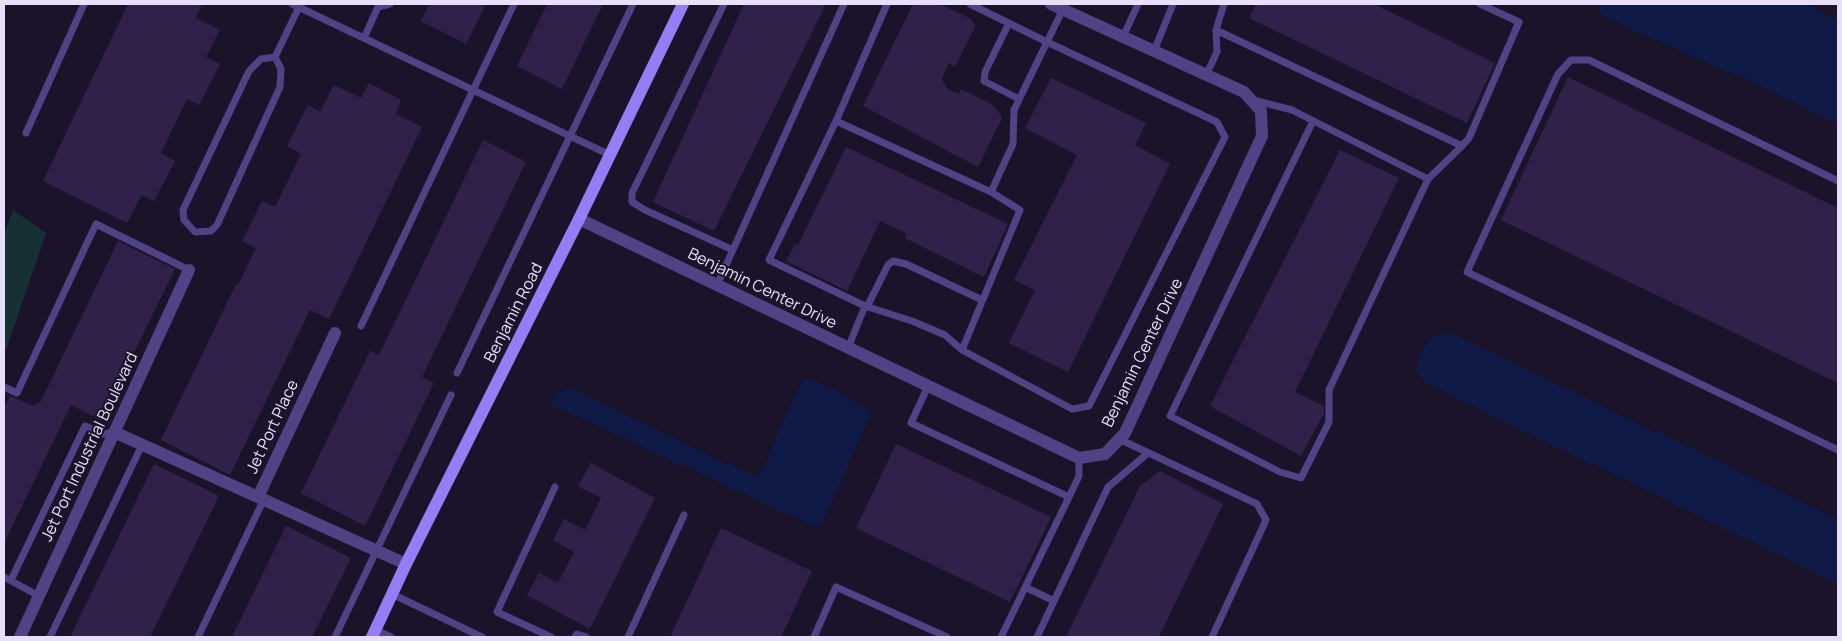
<!DOCTYPE html>
<html>
<head>
<meta charset="utf-8">
<style>
	body { margin:0 }
	#map { position:relative; width:1842px; height:641px; overflow:hidden; background:#1b132a; font-family:Manrope,sans-serif }
	canvas { display:block }
	.frame { position:absolute; inset:0; border:5px solid #e8dffd; pointer-events:none }
</style>
</head>
<body>
<div id="map">
<canvas width="1842" height="641"></canvas>
<div class="frame"></div>
</div>
<script>
const context = document.querySelector('canvas').getContext('2d');
context.lineJoin = 'round';
function paint(path, color) { context.fillStyle = color; context.fill(path, 'evenodd'); }
const poly = rows => new Path2D(rows.map(r => 'M' + r).join(''));
function strokePath(path, color, width, dash) { context.strokeStyle = color; context.lineWidth = width; context.lineCap = dash ? 'butt' : 'round'; context.setLineDash(dash || []); context.stroke(path); }
function write(font, color, halo, rows, align = 'center') {
  context.font = font + ' Manrope,sans-serif'; context.lineWidth = 4; context.setLineDash([]); context.textBaseline = 'middle'; context.strokeStyle = halo; context.fillStyle = color; for (const [text, x, y, turn = 0] of rows) {
    context.save(); context.translate(x, y); context.rotate((+turn || 0) * Math.PI / 180); context.textAlign = isNaN(turn) ? turn : align; if (halo) context.strokeText(text, 0, 0); context.fillText(text, 0, 0); context.restore();
  }
}
const green = poly([
	[13,210,46,233,6,350,4,350,4,234]
]);
const water = poly([
	[1599,4,1809,4,1828,17,1838,19,1838,124,1741,77,1713,66,1605,17,1599,9],
	[1452,334,1838,519,1838,584,1444,392,1424,381,1416,370,1421,352,1433,336],
	[807,377,850,398,869,410,870,416,823,522,815,527,550,404,556,393,570,388,749,474,757,476,761,472,800,385]
]);
const building = poly([
	[128,4,202,4,196,18,220,30,206,57,220,64,199,105,187,99,161,153,175,161,154,201,142,195,127,223,43,181],
	[429,4,486,4,466,44,421,21],
	[547,4,603,4,562,89,517,66],
	[744,4,826,4,714,231,653,202],
	[913,4,940,4,971,19,974,24,975,27,955,67,949,63,943,76,942,80,948,89,959,94,961,89,991,104,1001,115,1002,118,978,167,863,106],
	[1256,4,1374,4,1495,63,1467,123,1249,18],
	[1568,77,1838,208,1838,383,1501,220],
	[1051,78,1146,123,1135,145,1170,164,1068,372,1009,343,1035,290,1014,280,1077,155,1025,128],
	[369,83,401,100,396,114,422,127,329,319,310,310,230,475,161,440,236,284,238,285,256,248,242,241,262,201,275,207,301,154,287,146,308,105,320,112,334,85,361,98],
	[483,140,526,162,422,377,434,383,365,526,301,493,370,351,379,355],
	[846,147,1008,224,984,277,905,238,906,233,880,221,847,291,786,261,795,244,798,245],
	[1340,150,1399,178,1295,392,1324,406,1324,413,1301,456,1210,406],
	[118,241,175,269,101,420,71,405,4,543,4,408,10,396,34,406,41,401],
	[896,444,1051,517,1010,602,856,528],
	[591,463,655,498,590,629,527,595,539,573,558,583,574,552,553,540,564,519,585,530,601,498,578,486],
	[154,464,219,496,150,637,70,637],
	[1160,471,1223,504,1159,637,1066,637,1140,486],
	[286,526,351,558,312,637,232,637],
	[721,528,812,571,781,637,670,637]
]);
const lane = poly([
	[292,4,610,155],
	[724,4,632,193,632,202,645,210,733,250],
	[887,4,836,121,991,192],
	[970,4,1047,42,1063,9],
	[1224,4,1216,30,1462,146,1469,138,1519,22,1480,4],
	[1009,23,985,72,984,81,1019,99],
	[1123,37,1138,4],
	[364,38,378,7,390,4],
	[1047,42,1217,122,1225,137,1089,406,1072,409,962,350,1020,210,991,192,1013,144,1014,110,1047,42],
	[1154,51,1173,4],
	[275,57,261,59,249,71,183,210,184,220,195,232,211,231,217,225,280,87,281,69,275,57,299,7],
	[1206,75,1217,52,1216,30],
	[1253,100,1292,110,1428,179,1462,146],
	[836,121,769,260,865,306,912,321,945,335,962,350],
	[1313,121,1170,416,1280,472,1301,478,1329,422,1329,390,1428,179],
	[26,133,84,4],
	[1838,181,1589,60,1571,60,1558,74,1467,272,1838,450],
	[717,285,844,4],
	[867,307,888,265,893,261,906,264,982,300],
	[361,326,514,4],
	[848,348,865,306],
	[457,373,633,4],
	[928,386,911,423,1069,497,1001,637],
	[4,387,17,393,96,224,189,270],
	[1119,439,1257,504,1266,520,1212,637],
	[1069,497,1079,476,1079,458],
	[4,577,39,596],
	[11,580,85,426,104,434,114,432],
	[1025,587,1054,601],
	[392,594,482,637],
	[376,630,391,637],
	[50,637,142,445],
	[198,637,264,499],
	[335,637,451,395],
	[551,637,497,612,555,487],
	[575,637,577,634,586,637],
	[628,637,684,515],
	[814,637,836,587,947,637],
	[1037,637,1108,487,1148,453]
]);
const street = poly([
	[579,219,1079,458,1105,454,1125,433,1262,136,1261,111,1244,92,1051,4],
	[114,432,406,564],
	[258,497,335,333],
	[20,637,189,270]
]);
const secondary = poly([
	[372,637,406,564,579,219,683,4]
]);
const streetNames = [
	["Benjamin Center Drive",762,289,26],
	["Benjamin Road",514,313,-63],
	["Benjamin Center Drive",1143,353,-64],
	["Jet Port Place",273,427,-65],
	["Jet Port Industrial Boulevard",90,447,-65]
];
paint(green, '#173034');
paint(water, '#101a47');
paint(building, '#31214a');
strokePath(lane, '#514286', 7);
strokePath(street, '#514286', 12);
strokePath(secondary, '#967df6', 12);
write('16px', '#e8dffd', '#1b132a', streetNames);
</script>
</body>
</html>
